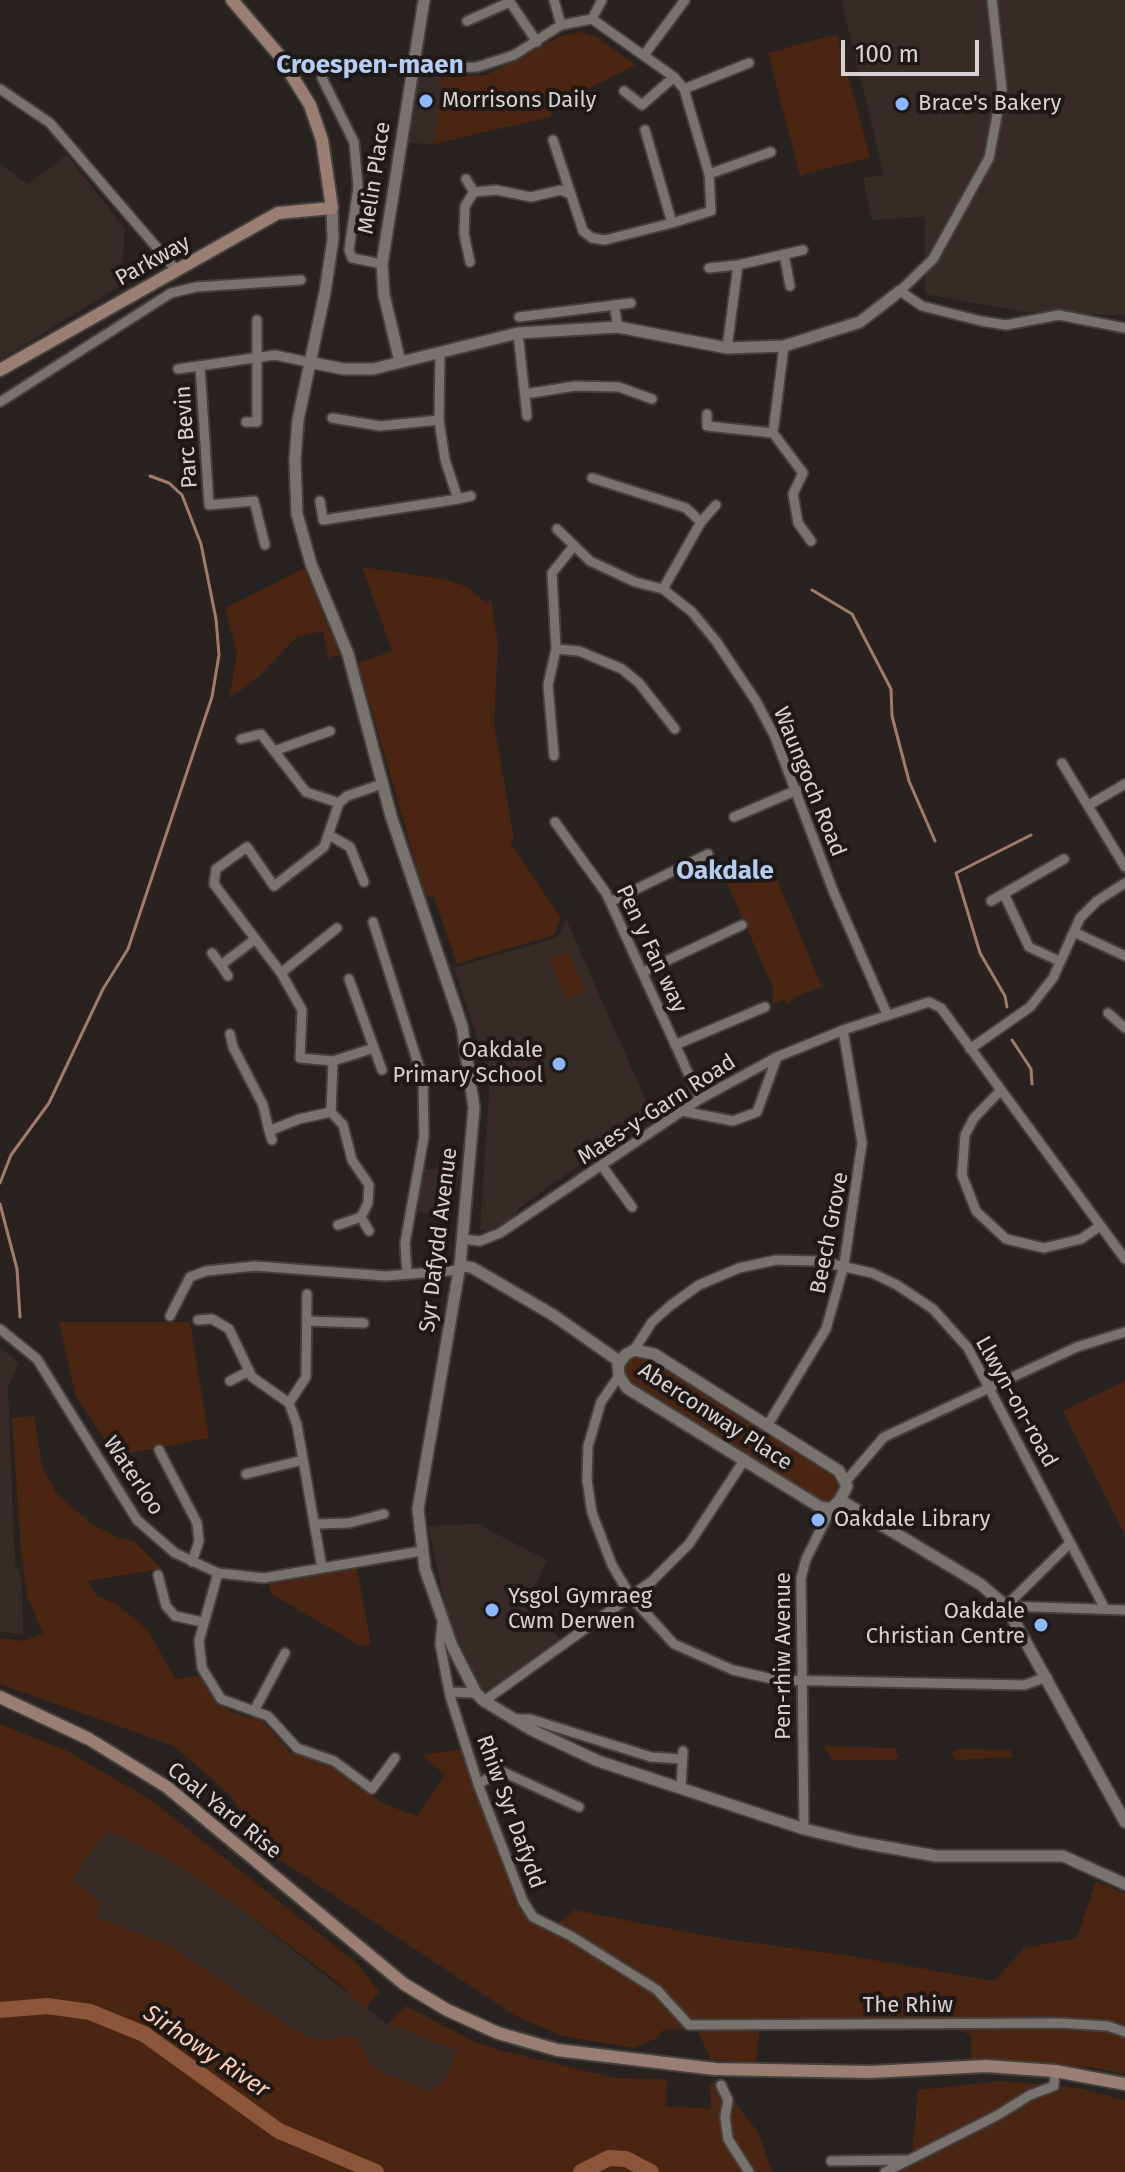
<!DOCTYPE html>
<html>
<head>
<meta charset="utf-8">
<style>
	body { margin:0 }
	#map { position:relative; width:1125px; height:2172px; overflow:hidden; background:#282320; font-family:"Fira Sans",sans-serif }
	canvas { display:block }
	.scale { position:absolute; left:841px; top:40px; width:138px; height:36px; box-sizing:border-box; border:4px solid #d7d3d2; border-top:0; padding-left:10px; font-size:24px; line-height:28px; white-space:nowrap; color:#d7d3d2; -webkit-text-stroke:6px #1e1917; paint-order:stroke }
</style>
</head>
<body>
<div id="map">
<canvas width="1125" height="2172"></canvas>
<div class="scale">100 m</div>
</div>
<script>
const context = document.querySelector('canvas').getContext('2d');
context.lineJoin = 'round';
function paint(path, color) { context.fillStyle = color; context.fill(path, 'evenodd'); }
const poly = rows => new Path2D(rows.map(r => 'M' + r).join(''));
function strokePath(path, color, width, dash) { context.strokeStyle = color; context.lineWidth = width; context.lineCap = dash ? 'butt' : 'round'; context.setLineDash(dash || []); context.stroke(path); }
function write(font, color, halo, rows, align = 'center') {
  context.font = font + ' "Fira Sans",sans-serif'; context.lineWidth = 8; context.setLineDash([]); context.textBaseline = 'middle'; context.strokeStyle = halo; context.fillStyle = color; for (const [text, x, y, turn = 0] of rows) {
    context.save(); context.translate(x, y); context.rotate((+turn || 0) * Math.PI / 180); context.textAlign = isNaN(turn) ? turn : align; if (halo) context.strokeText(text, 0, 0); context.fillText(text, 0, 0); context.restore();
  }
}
const built = poly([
	[841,0,1125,0,1125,315,1024,312,925,294,925,217,872,220,863,178,884,175],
	[418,75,442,77,434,144,407,143,414,77],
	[67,155,125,229,120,286,0,360,0,164,27,184],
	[566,919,644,1096,652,1123,636,1124,519,1208,513,1218,491,1230,480,1230,490,1078,454,968,558,937],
	[421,1169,461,1169,449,1219,414,1211],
	[0,1346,19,1364,8,1387,15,1563,22,1581,23,1635,0,1631],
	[477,1524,547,1560,529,1599,560,1640,492,1690,483,1691,449,1622,428,1526],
	[107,1830,171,1861,237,1906,387,2024,456,2049,447,2077,430,2091,373,2068,355,2035,318,2040,288,2025,171,1946,96,1917,72,1880]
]);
const green = poly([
	[581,32,597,37,636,65,552,107,550,117,434,144,442,77,486,75,561,36],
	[837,34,870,157,800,176,768,53],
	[362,567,443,579,468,587,487,604,491,598,498,644,494,723,514,840,510,842,561,918,554,935,457,964,434,897,425,895,358,663,392,651],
	[304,568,340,655,331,657,329,661,323,631,297,637,257,678,229,699,237,654,225,608],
	[770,863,822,987,800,995,787,1005,785,1000,772,1004,773,988,723,874],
	[568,952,585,992,567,1000,549,960],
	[59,1322,190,1322,209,1438,116,1456,76,1397],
	[638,1355,648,1356,835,1474,840,1492,830,1503,813,1499,630,1383,624,1376,624,1366],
	[1125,1381,1125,1535,1063,1411],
	[34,1416,42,1467,57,1494,92,1524,119,1538,134,1541,162,1569,88,1581,97,1596,118,1605,148,1630,175,1679,199,1676,215,1702,234,1713,262,1720,290,1752,333,1767,382,1803,417,1816,445,1775,422,1755,461,1749,517,1900,529,1921,549,1930,574,1910,724,1939,845,1955,994,1981,1024,1948,1077,1938,1096,1881,1125,1893,1125,2074,1091,2067,971,2064,971,2035,953,2028,760,2028,756,2062,711,2060,697,2029,663,2030,657,2038,634,2048,562,2036,516,2016,270,1853,230,1795,174,1746,0,1684,0,1638,24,1641,43,1633,27,1596,21,1553,12,1418],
	[357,1568,371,1645,361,1646,271,1594,269,1583],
	[0,1724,67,1751,151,1800,358,1964,379,1992,365,2009,334,1979,237,1906,171,1861,107,1830,72,1880,101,1902,97,1917,171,1946,287,2025,318,2040,355,2035,373,2068,430,2091,447,2077,456,2049,387,2024,406,2006,475,2042,500,2050,615,2078,667,2079,666,2106,711,2109,710,2083,726,2081,738,2107,758,2132,772,2172,0,2172],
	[823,1746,895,1748,899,1756,895,1760,833,1760],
	[959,1749,1010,1750,1013,1757,957,1760,951,1754],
	[1001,2081,1079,2088,1125,2100,1125,2172,892,2172,912,2154,918,2090]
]);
const stream = poly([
	[812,590,852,614,891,689,892,716,909,781,935,841],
	[1007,1007,1005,996,980,953,956,873,1031,835],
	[1012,1040,1031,1069,1032,1084],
	[0,1183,11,1155,49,1103,103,989,128,949,212,697,219,655,216,619,201,544,182,495,169,483,150,476],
	[0,1204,17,1269,20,1317]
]);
const river = poly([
	[0,2010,47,2006,90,2012,144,2034,279,2131,376,2172],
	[581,2172,609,2158,626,2159,651,2172]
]);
const minor = poly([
	[554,0,561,25],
	[992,0,1002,89,989,158,933,259,900,291,922,306,981,321,1006,325,1059,315,1125,328],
	[592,19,602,0],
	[467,21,510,2,537,42],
	[644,55,685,0],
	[413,62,445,68,477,67,514,55,561,25,592,19,674,77,684,89,709,174,711,211,672,223],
	[322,78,354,142,358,187,349,250,352,258,382,264],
	[0,89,50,123,177,271],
	[684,89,749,63],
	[624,91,642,105,674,77],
	[553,140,583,231,592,238,605,240,672,223,645,130],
	[709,174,771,152],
	[466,179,474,192],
	[784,254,790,286],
	[470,262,464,234,465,206,474,192,496,190,531,197,561,190,568,193],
	[709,268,738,265],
	[614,305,618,327],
	[519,317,631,303],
	[518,333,527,416],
	[784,346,773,433,803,473,793,494,798,523,811,541],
	[727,348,738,265,803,250],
	[200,366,209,505,254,501,265,545],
	[178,369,275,355,308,362],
	[525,394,575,386,619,387,652,399],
	[0,402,171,293,196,287,301,280],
	[707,414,707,426,773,433],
	[332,418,380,426,439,420],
	[246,422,257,422,257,320],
	[592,478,686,508,701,522,663,589],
	[458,499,471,496],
	[320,501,323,520,458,499,445,460,439,420,440,352],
	[701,522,716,505],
	[557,529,590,561,635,582,663,589,692,612,716,641,756,701,775,737,834,893,887,1014],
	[556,649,579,651,622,669,639,683,675,729],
	[241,739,261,734,306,792,339,803],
	[274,751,330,731],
	[554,756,548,685,556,649,552,573,573,547],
	[1062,763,1125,867],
	[1089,805,1125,784],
	[734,817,797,790],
	[555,822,606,893,700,1099],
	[329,835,350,847,364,882],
	[1004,894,1029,947,1059,961],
	[991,901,1064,859],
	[610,902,708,854],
	[373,922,423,1079,424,1137,405,1243,407,1273],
	[1074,932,1125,956],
	[212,953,221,965],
	[643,972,742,925],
	[281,973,337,928],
	[228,976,221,965,254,940],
	[1108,1013,1125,1028],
	[230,1034,233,1047,263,1105,269,1131],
	[675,1045,765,1007],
	[374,1048,382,1070],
	[970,1049,1030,1007,1053,978,1080,918,1097,901,1125,883],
	[333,1061,374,1048,349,979],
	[423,1077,471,1074],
	[1000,1091,974,1118,965,1135,962,1175,976,1211,1006,1239,1044,1248,1081,1239,1100,1226],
	[682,1111,733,1121,757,1112,777,1057],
	[331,1112,333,1061,300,1058,302,1010,281,973,214,884,216,869,247,847,274,886,324,847,339,803,347,796,382,784],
	[331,1112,343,1125,352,1160,369,1185,368,1203,361,1217,338,1225],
	[272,1140,269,1131,299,1119,331,1112],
	[602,1166,632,1207],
	[361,1217,369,1231],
	[463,1239,480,1241,500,1233,700,1099,777,1057,846,1029,929,1002,941,1008,1125,1259],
	[307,1294,306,1377,289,1403,297,1425,322,1568],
	[170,1316,190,1277,206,1271,255,1266,386,1276,459,1270],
	[198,1320,212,1319,229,1329,252,1377,289,1403],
	[307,1321,364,1323],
	[0,1329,37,1359,137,1520,175,1553,218,1573,264,1578,422,1551],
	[634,1350,652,1322,671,1305,699,1285,739,1268,776,1260,819,1261,872,1273,897,1285,933,1309,968,1348,1104,1607],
	[619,1376,601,1402,588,1446,587,1480,592,1513,612,1565,631,1597,674,1644,733,1670,777,1680,1024,1685,1047,1677],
	[230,1381,249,1371],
	[767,1426,826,1329,844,1265,862,1143,843,1030],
	[159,1450,197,1523,199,1541,192,1562],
	[246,1474,303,1460],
	[846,1481,884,1437,1077,1347,1125,1332],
	[315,1524,349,1523,384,1514],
	[1070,1543,1006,1606,1125,1610],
	[218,1573,199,1641,202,1668,221,1699,268,1716,297,1748,334,1761,372,1789,395,1758],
	[158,1575,166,1606,175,1616,202,1622],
	[442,1624,440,1644,450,1696,478,1784,523,1901,533,1917,571,1936,657,1990,689,2025,1059,2023,1108,2026,1125,2032],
	[450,1692,476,1693],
	[484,1701,652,1581,689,1544,745,1459],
	[254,1711,285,1653],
	[512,1719,530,1719,651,1757,681,1759],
	[478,1784,501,1771,579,1807],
	[681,1787,683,1751],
	[804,1829,801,1578,806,1559,831,1509],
	[721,2085,728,2100,725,2117,728,2139,749,2172],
	[831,2161,904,2160],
	[885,2172,998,2115,1030,2095,1054,2086,1055,2071]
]);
const tertiary = poly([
	[332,208,333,239,325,292,298,420,295,460,297,514,311,564,348,654,391,816,462,1026,474,1108,460,1265,418,1509,425,1569,452,1646,476,1693,484,1701,532,1730,598,1761,804,1829,858,1842,936,1856,1063,1856,1125,1884],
	[308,362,344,369,373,369,518,333,618,327,727,348,784,346,860,322,900,291],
	[400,362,384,295,382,264,424,0],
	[460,1265,473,1268,553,1315,619,1361],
	[634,1350,654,1354,839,1471,847,1486,840,1500,831,1509,820,1507,627,1388,619,1376,618,1365,625,1355,634,1350],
	[840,1500,980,1584,1006,1606,1125,1822]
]);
const secondary = poly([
	[0,370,278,213,332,208,322,140,310,105,279,55,232,0],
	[0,1697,89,1739,167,1787,404,1984,447,2010,498,2033,557,2050,715,2069,870,2072,986,2066,1055,2071,1125,2084]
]);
const markers = [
	[426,101,8,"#8bbafc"],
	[902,104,8,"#8bbafc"],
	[559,1064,8,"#8bbafc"],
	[818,1520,8,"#8bbafc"],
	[492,1610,8,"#8bbafc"],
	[1041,1625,8,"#8bbafc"]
];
const poiNames = [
	["Morrisons Daily",442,101],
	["Brace's Bakery",918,104],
	["Oakdale",543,1051,"right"],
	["Primary School",543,1076,"right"],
	["Oakdale Library",834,1520],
	["Ysgol Gymraeg",508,1597],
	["Cwm Derwen",508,1622],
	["Oakdale",1025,1612,"right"],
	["Christian Centre",1025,1637,"right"]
];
const streetNames = [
	["Melin Place",375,178,-81],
	["Parkway",153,261,-29],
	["Parc Bevin",187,437,-94],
	["Waungoch Road",809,782,68],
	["Pen y Fan way",651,949,65],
	["Maes-y-Garn Road",657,1110,-33],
	["Beech Grove",830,1233,-79],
	["Syr Dafydd Avenue",439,1240,-83],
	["Llwyn-on-road",1016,1402,61],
	["Aberconway Place",715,1417,33],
	["Waterloo",133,1476,56],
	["Pen-rhiw Avenue",784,1656,-90],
	["Coal Yard Rise",224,1811,39],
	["Rhiw Syr Dafydd",510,1812,70],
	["The Rhiw",908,2006]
];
const waterNames = [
	["Sirhowy River",206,2052,34]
];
const quarterNames = [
	["Croespen-maen",370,66],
	["Oakdale",725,872]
];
paint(built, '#362b26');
paint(green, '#4a2512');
strokePath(stream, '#a27c68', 3);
strokePath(river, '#8b563a', 16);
strokePath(minor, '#44403e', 13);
strokePath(tertiary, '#44403e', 15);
strokePath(secondary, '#44403e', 16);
strokePath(minor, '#797370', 9);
strokePath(tertiary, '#797370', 11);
strokePath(secondary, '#9a7e71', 12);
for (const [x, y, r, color] of markers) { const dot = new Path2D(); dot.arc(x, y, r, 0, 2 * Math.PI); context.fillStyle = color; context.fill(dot); strokePath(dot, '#1e1917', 3); }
write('22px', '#d7d3d2', '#1e1917', poiNames, 'left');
write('22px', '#d7d3d2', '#1e1917', streetNames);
write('italic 24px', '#fecbb2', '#1e1917', waterNames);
write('bold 26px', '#b3cdf3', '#1e1917', quarterNames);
</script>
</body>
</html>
